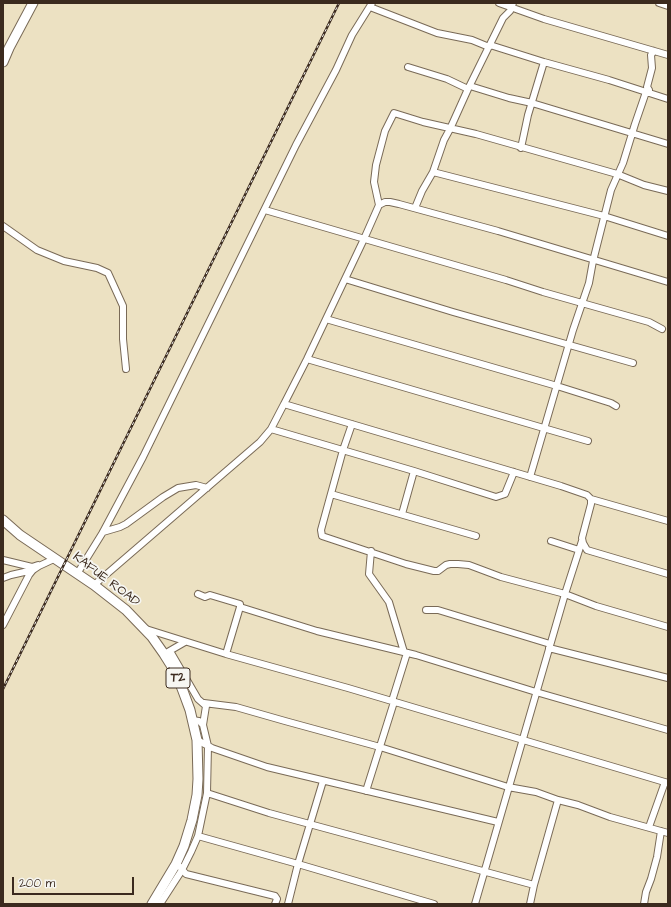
<!DOCTYPE html>
<html>
<head>
<meta charset="utf-8">
<style>
	body { margin:0 }
	#map { position:relative; width:671px; height:907px; overflow:hidden; background:#ece1c2; font-family:"Architects Daughter",sans-serif }
	canvas { display:block }
	.frame { position:absolute; inset:0; border:4px solid #3b2a1e; pointer-events:none }
	.scale { position:absolute; left:12px; top:877px; width:122px; height:18px; box-sizing:border-box; border:2px solid #3b2a1e; border-top:0; padding-left:5px; font-size:12px; line-height:14px; white-space:nowrap; color:#3b2a1e; -webkit-text-stroke:3px #f6f6f2; paint-order:stroke }
</style>
</head>
<body>
<div id="map">
<canvas width="671" height="907"></canvas>
<div class="frame"></div>
<div class="scale">200 m</div>
</div>
<script>
const context = document.querySelector('canvas').getContext('2d');
context.lineJoin = 'round';
const poly = rows => new Path2D(rows.map(r => 'M' + r).join(''));
function strokePath(path, color, width, dash) { context.strokeStyle = color; context.lineWidth = width; context.lineCap = dash ? 'butt' : 'round'; context.setLineDash(dash || []); context.stroke(path); }
function write(font, color, halo, rows, align = 'center') {
  context.font = font + ' "Architects Daughter",sans-serif'; context.lineWidth = 3.5; context.setLineDash([]); context.textBaseline = 'middle'; context.strokeStyle = halo; context.fillStyle = color; for (const [text, x, y, turn = 0] of rows) {
    context.save(); context.translate(x, y); context.rotate((+turn || 0) * Math.PI / 180); context.textAlign = isNaN(turn) ? turn : align; if (halo) context.strokeText(text, 0, 0); context.fillText(text, 0, 0); context.restore();
  }
}
const minor = poly([
	[499,3,544,19,668,55],
	[659,3,668,6],
	[370,7,437,33,472,40,489,47],
	[490,45,544,62,609,80,668,99],
	[408,67,447,79,468,89],
	[470,86,509,98,532,103,668,144],
	[649,93,649,90,647,87,652,68,651,55,654,51],
	[521,148,528,115,544,62],
	[433,172,604,216,668,236],
	[379,205,374,182,376,165,385,131,394,113,423,122,476,134,617,174,644,185,668,191],
	[415,208,422,191,433,172,444,140,450,129,468,89,503,18,510,11,513,3],
	[265,210,506,280,543,292,649,322,662,329],
	[3,226,37,250,64,261,97,268,108,273,123,306,123,339,126,369],
	[345,279,453,312,633,363],
	[326,319,557,386,611,403,616,406],
	[307,359,588,441],
	[284,404,307,359,364,239,379,205,385,202,390,202,399,204,498,231,668,282],
	[352,424,343,450,321,530,322,536,406,564,434,571,438,571,446,565,450,564,458,564,469,565,501,577,565,594,596,606,668,627],
	[271,429,414,471,496,497,505,494,514,472],
	[530,477,573,330,589,283,593,261,611,190,623,163,635,124,646,92],
	[331,494,476,536],
	[591,499,668,521],
	[402,514,414,471],
	[103,532,120,527,126,524,163,497,178,488,196,485,207,488],
	[551,541,579,550],
	[371,551,369,574,389,602,404,652],
	[3,560,32,567,38,565],
	[77,574,103,532,143,457,296,145,336,70,352,35,372,3],
	[3,578,11,575,33,570],
	[94,585,260,442,271,429,284,404,561,486,587,495,591,499,591,504,582,538,583,543,587,550,668,574],
	[198,594,205,597,210,595,240,604,240,607,226,654],
	[240,607,317,631,416,655,536,692,668,730],
	[426,610,438,610,550,644],
	[3,625,29,575,33,570,39,566,54,559],
	[146,629,226,654,348,688,668,783],
	[549,648,668,678],
	[170,651,198,699,206,706,203,725],
	[166,653,185,642],
	[392,701,407,653],
	[204,703,236,707,285,721,380,747,508,787,536,792,558,800,578,805,610,817,668,833],
	[197,740,212,748,267,767,498,822],
	[366,791,394,702],
	[207,793,269,813,534,885],
	[649,827,665,782],
	[198,836,298,864,434,904],
	[180,867,186,874,275,896,277,899,275,904],
	[160,904,182,870,191,852,198,836,203,812,207,793,208,746,203,725,199,721,192,720],
	[288,904,298,864,323,781],
	[475,904,565,594,582,541],
	[530,904,534,885,558,800],
	[644,904,646,892,651,879,657,857,661,831]
]);
const highway = poly([
	[3,62,9,48,33,3],
	[3,520,20,535,94,585,126,610,152,637,164,654,176,673,183,691,190,710,197,740,198,779,197,795,192,820,184,846,176,864,152,904]
]);
const rail = poly([
	[3,689,339,3]
]);
const shields = [
	[178,678,24]
];
const shieldNames = [
	["T2",178,678]
];
const streetNames = [
	["KAFUE ROAD",106,580,37]
];
strokePath(minor, '#796a57', 8);
strokePath(highway, '#796a57', 11);
strokePath(minor, '#fff', 6);
strokePath(highway, '#fff', 9);
strokePath(rail, '#3b2a1e', 2.5);
strokePath(rail, '#f6f6f2', 1, [3]);
for (const [x, y, w] of shields) { const box = new Path2D(); box.roundRect(x - w / 2, y - 10, w, 20, 3); context.fillStyle = '#f6f6f2'; context.fill(box); strokePath(box, '#3b2a1e', 1); }
write('bold 12px', '#3b2a1e', null, shieldNames);
write('13px', '#3b2a1e', '#f6f6f2', streetNames);
</script>
</body>
</html>
